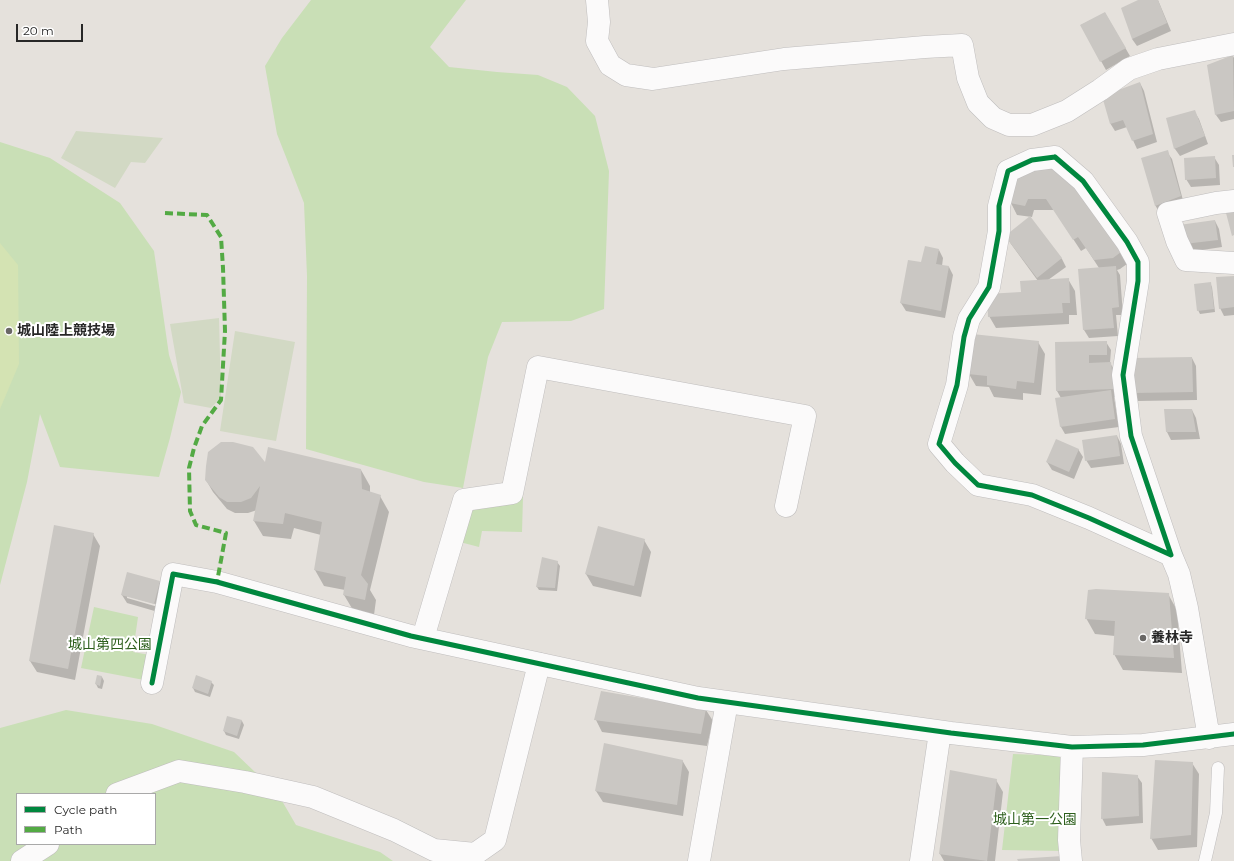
<!DOCTYPE html>
<html>
<head>
<meta charset="utf-8">
<style>
	body { margin:0 }
	#map { position:relative; width:1234px; height:861px; overflow:hidden; background:#e5e1dc; font-family:Montserrat,sans-serif }
	canvas { display:block }
	.legend { position:absolute; left:16px; top:793px; width:140px; height:52px; box-sizing:border-box; background:#fff; border:1px solid #a9a9a9; margin:0; padding:5px 7px; list-style:none; font-size:12px; color:#272727 }
	.legend li { display:flex; align-items:center; gap:8px; height:20px }
	.legend b { width:20px; border:1px solid #a9a9a9 }
	.scale { position:absolute; left:16px; top:24px; width:67px; height:18px; box-sizing:border-box; border:2px solid #272727; border-top:0; padding-left:5px; font-size:12px; line-height:14px; white-space:nowrap; color:#272727; -webkit-text-stroke:3px #fff; paint-order:stroke }
</style>
</head>
<body>
<div id="map">
<canvas width="1234" height="861"></canvas>
<ul class="legend">
<li><b style="height:5px;background:#00873e"></b>Cycle path</li>
<li><b style="height:5px;background:#53aa44"></b>Path</li>
</ul>
<div class="scale">20 m</div>
</div>
<script>
const context = document.querySelector('canvas').getContext('2d');
context.lineJoin = 'round';
function paint(path, color) { context.fillStyle = color; context.fill(path, 'evenodd'); }
const poly = rows => new Path2D(rows.map(r => 'M' + r).join(''));
function strokePath(path, color, width, dash) { context.strokeStyle = color; context.lineWidth = width; context.lineCap = dash ? 'butt' : 'round'; context.setLineDash(dash || []); context.stroke(path); }
function write(font, color, halo, rows, align = 'center') {
  context.font = font + ' Montserrat,"Noto Sans JP",sans-serif'; context.lineWidth = 4; context.setLineDash([]); context.textBaseline = 'middle'; context.strokeStyle = halo; context.fillStyle = color; for (const [text, x, y, turn = 0] of rows) {
    context.save(); context.translate(x, y); context.rotate((+turn || 0) * Math.PI / 180); context.textAlign = isNaN(turn) ? turn : align; if (halo) context.strokeText(text, 0, 0); context.fillText(text, 0, 0); context.restore();
  }
}
const green = poly([
	[311,0,466,0,430,47,449,67,497,72,538,75,567,87,595,116,609,171,604,309,571,321,502,322,488,357,463,488,424,482,306,449,307,276,304,203,277,134,265,66,282,38],
	[0,142,50,158,120,203,154,251,169,355,181,392,170,438,159,477,60,467,40,414,27,482,0,585],
	[523,497,522,532,482,531,479,547,456,541,467,504],
	[94,607,138,617,133,652,150,655,144,680,81,668],
	[66,710,152,724,234,752,278,794,296,825,380,852,393,861,0,861,0,728],
	[17,794,155,794,155,844,17,844],
	[1013,754,1066,756,1065,851,1002,850]
]);
const cemetery = poly([
	[76,131,163,138,145,163,131,162,115,188,61,158],
	[219,318,221,397,211,408,184,403,170,324],
	[235,331,295,342,276,441,220,431]
]);
const pitch = poly([
	[0,243,18,265,19,364,0,409]
]);
const shadow = poly([
	[1140,0,1158,0,1171,31,1137,46,1132,39],
	[1105,13,1130,56,1106,70,1081,25],
	[1233,56,1234,58,1234,119,1221,122,1216,115],
	[1140,83,1144,91,1157,142,1137,149,1127,127,1115,131,1110,123],
	[1194,111,1199,119,1208,144,1180,156,1175,149,1167,119],
	[1167,152,1172,159,1184,204,1160,213,1155,205],
	[1214,157,1219,165,1220,185,1191,187,1186,179],
	[1014,175,1120,252,1127,264,1120,269,1117,270,1120,275,1123,315,1116,315,1118,336,1089,338,1084,330,1079,270,1099,268,1086,248,1081,251,1054,210,1034,210,1032,217,1017,215,1011,203],
	[1030,218,1062,259,1066,267,1048,280,1068,279,1075,291,1077,315,1069,315,1069,324,996,328,989,316,1038,281,1011,244,1006,236],
	[1215,221,1219,229,1222,247,1189,252,1185,244],
	[939,250,943,258,942,266,949,267,953,275,945,318,906,311,901,303,922,264],
	[1234,277,1234,315,1224,316,1220,308],
	[1210,283,1212,287,1215,312,1200,314,1198,310],
	[1038,342,1045,354,1041,395,1023,393,1023,400,994,397,989,387,976,386,969,374],
	[1106,342,1111,350,1110,363,1115,371,1118,397,1114,397,1119,427,1065,434,1061,427,1061,398,1057,391,1056,343],
	[1192,358,1196,366,1197,400,1138,401,1133,393],
	[1192,410,1196,418,1200,439,1171,440,1167,432],
	[1117,436,1121,444,1124,464,1091,468,1086,460],
	[1078,449,1083,457,1074,479,1052,470,1047,462],
	[266,465,361,470,370,486,370,493,380,496,389,512,370,590,376,600,374,615,353,610,344,595,345,590,324,586,315,570,321,535,294,528,291,539,263,536,254,521,257,510,248,513,235,513,227,509,213,492,206,480],
	[93,534,100,546,75,680,37,672,30,661],
	[644,540,651,552,641,597,593,586,586,574],
	[557,562,560,566,557,591,539,590,537,587],
	[160,582,164,590,158,612,127,603,122,595],
	[127,596,159,605,158,607,127,598],
	[1168,594,1177,610,1182,673,1123,670,1114,654,1115,636,1095,634,1086,618],
	[98,676,102,677,104,681,102,689,98,688,96,684],
	[211,682,214,685,210,697,195,692,193,688],
	[706,710,713,721,707,746,602,732,596,720],
	[228,717,242,721,244,725,239,739,226,735,224,731],
	[682,760,689,772,683,816,603,802,596,791],
	[1192,763,1199,774,1197,847,1158,850,1151,838],
	[1137,776,1142,783,1143,823,1106,826,1102,818],
	[996,780,1003,792,995,861,944,861,940,854]
]);
const building = poly([
	[1138,0,1158,0,1167,23,1132,39,1121,8],
	[1105,12,1126,48,1100,62,1080,25],
	[1233,55,1234,111,1215,115,1207,65],
	[1140,82,1153,134,1132,141,1123,120,1110,124,1102,96],
	[1195,110,1205,136,1174,149,1166,118],
	[1168,150,1181,196,1155,206,1141,158],
	[1232,155,1234,155,1234,167,1233,167],
	[1215,156,1216,178,1185,180,1184,158],
	[1037,166,1058,169,1077,187,1121,252,1113,258,1094,260,1078,237,1073,240,1046,199,1028,199,1025,206,1010,203,1013,175],
	[1234,211,1234,235,1232,236,1226,213],
	[1030,216,1062,258,1037,278,1005,236],
	[1215,220,1218,240,1184,244,1179,225],
	[925,246,939,249,936,264,949,266,941,311,900,303,908,260,921,262],
	[1116,266,1119,307,1112,308,1114,328,1083,330,1078,269],
	[1234,276,1234,307,1219,309,1216,277],
	[1069,278,1070,303,1062,303,1063,313,988,317,987,294,1021,292,1020,281],
	[1211,282,1214,309,1197,311,1194,284],
	[972,334,1039,341,1034,383,1017,381,1016,389,987,385,987,376,968,374],
	[1107,341,1107,355,1089,355,1089,363,1111,362,1114,389,1056,391,1055,342],
	[1192,357,1193,392,1132,393,1132,358],
	[1111,390,1115,419,1060,427,1055,398],
	[1164,409,1192,409,1196,432,1166,432],
	[1117,435,1120,456,1085,461,1082,440],
	[1056,439,1079,449,1069,472,1046,462],
	[221,442,233,442,253,447,265,462,268,447,361,469,362,489,381,495,361,575,368,584,365,600,343,595,346,577,314,570,322,522,285,513,283,524,253,521,260,486,251,498,241,502,227,502,219,497,205,480,206,466,208,452],
	[54,525,94,533,68,669,29,661],
	[598,526,645,539,634,586,585,574],
	[542,557,558,561,555,588,536,587],
	[127,572,160,581,154,604,121,595],
	[1096,589,1169,593,1174,658,1113,655,1115,621,1085,619,1088,590],
	[97,675,102,676,100,686,95,684],
	[196,675,212,681,208,694,192,688],
	[601,691,706,709,701,734,594,720],
	[227,716,242,720,237,736,223,731],
	[604,743,683,760,677,805,595,791],
	[1155,760,1193,762,1191,835,1150,839],
	[950,770,997,779,987,861,939,854],
	[1102,772,1138,775,1139,816,1101,819],
	[1062,856,1063,861,1018,861,1017,859]
]);
const service = poly([
	[1205,861,1216,813,1218,768]
]);
const minor = poly([
	[597,0,599,22,597,41,610,65,626,75,653,79,784,59,925,47,962,45,968,78,978,103,993,118,1009,125,1032,125,1067,111,1100,90,1129,69,1158,59,1234,44],
	[1055,157,1083,181,1127,242,1138,262,1138,281,1123,375,1131,436,1171,555,1089,518,1032,495,978,485,955,463,939,444,957,385,964,337,969,319,989,287,999,231,999,206,1008,171,1032,160,1055,157],
	[1234,201,1216,203,1168,213,1177,241,1186,260,1234,263],
	[1171,555,1179,574,1187,608,1209,738],
	[423,638,464,500,512,493,538,367,805,416,786,506],
	[152,683,173,574,217,582,411,636,698,698,951,733,1072,747,1143,745,1234,734],
	[699,861,727,702],
	[921,861,940,732],
	[1071,861,1069,840,1072,747]
]);
const tertiary = poly([
	[117,794,179,771,245,782,313,797,394,830,434,850,475,854,495,840,539,664],
	[22,861,48,844]
]);
const quiet = poly([
	[165,213,207,215,221,237,223,268,225,331,221,400,202,426,194,448,189,468,190,511,196,525,226,533,217,582]
]);
const cycleway = poly([
	[1055,157,1083,181,1127,242,1138,262,1138,281,1123,375,1131,436,1171,555,1089,518,1032,495,978,485,955,463,939,444,957,385,964,337,969,319,989,287,999,231,999,206,1008,171,1032,160,1055,157],
	[152,683,173,574,217,582,411,636,698,698,951,733,1072,747,1143,745,1234,734]
]);
const markers = [
	[9,331,4,"#6a6866"],
	[1143,638,4,"#6a6866"]
];
const poiNames = [
	["城山陸上競技場",17,331],
	["養林寺",1151,638]
];
const parkNames = [
	["城山第四公園",110,645],
	["城山第一公園",1035,820]
];
paint(green, '#c9dfb6');
paint(cemetery, '#d2d9c4');
paint(pitch, '#d4e3b3');
paint(shadow, '#0003');
paint(building, '#cac7c3');
strokePath(service, '#bfbdbd', 13);
strokePath(minor, '#bfbdbd', 23);
strokePath(tertiary, '#bfbdbd', 23);
strokePath(service, '#fbfafa', 12);
strokePath(minor, '#fbfafa', 22);
strokePath(tertiary, '#fbfafa', 22);
strokePath(quiet, '#53aa44', 4, [8, 4]);
strokePath(cycleway, '#00873e', 5);
for (const [x, y, r, color] of markers) { const dot = new Path2D(); dot.arc(x, y, r, 0, 2 * Math.PI); context.fillStyle = color; context.fill(dot); strokePath(dot, '#fff', 1.5); }
write('bold 14px', '#272727', '#fff', poiNames, 'left');
write('14px', '#2d5f1c', '#fff', parkNames);
</script>
</body>
</html>
